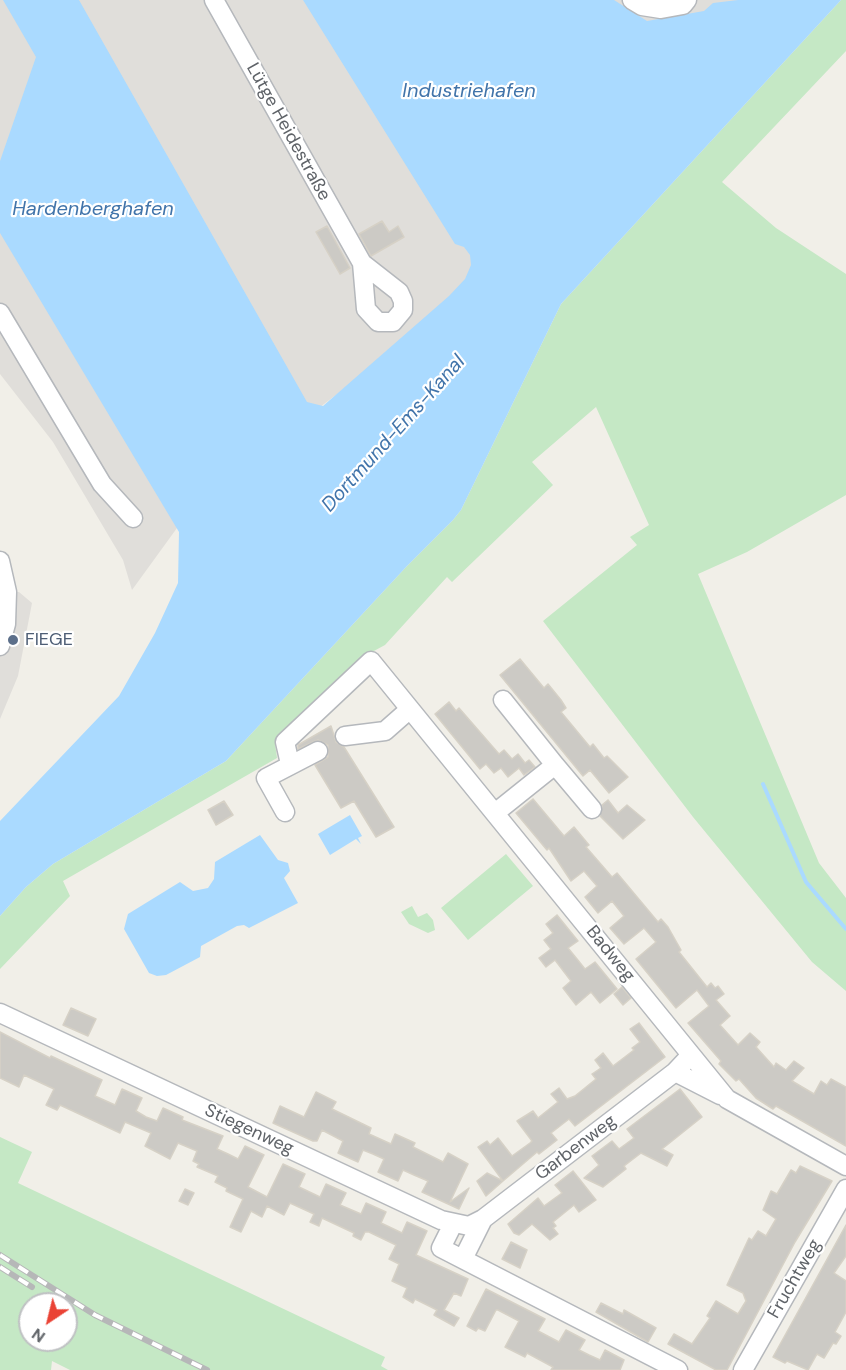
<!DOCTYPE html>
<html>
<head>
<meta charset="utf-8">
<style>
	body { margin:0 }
	#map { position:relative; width:846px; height:1370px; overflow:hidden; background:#f1efe8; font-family:"DM Sans",sans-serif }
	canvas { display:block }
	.north { position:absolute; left:18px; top:1292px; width:60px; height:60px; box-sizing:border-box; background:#fff; border:2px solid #bfc1c3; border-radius:50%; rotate:215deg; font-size:16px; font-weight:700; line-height:24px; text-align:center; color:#5f6368 }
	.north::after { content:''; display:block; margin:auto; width:21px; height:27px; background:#ea4335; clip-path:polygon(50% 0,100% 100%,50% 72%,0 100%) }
</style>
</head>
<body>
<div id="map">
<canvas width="846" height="1370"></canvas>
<div class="north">N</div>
</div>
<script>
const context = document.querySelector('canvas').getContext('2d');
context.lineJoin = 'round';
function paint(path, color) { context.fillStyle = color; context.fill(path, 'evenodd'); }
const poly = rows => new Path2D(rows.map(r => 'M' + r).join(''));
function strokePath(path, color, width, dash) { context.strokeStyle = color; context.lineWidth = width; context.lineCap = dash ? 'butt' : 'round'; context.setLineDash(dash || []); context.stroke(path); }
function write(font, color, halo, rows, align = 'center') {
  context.font = font + ' "DM Sans",sans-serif'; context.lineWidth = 4.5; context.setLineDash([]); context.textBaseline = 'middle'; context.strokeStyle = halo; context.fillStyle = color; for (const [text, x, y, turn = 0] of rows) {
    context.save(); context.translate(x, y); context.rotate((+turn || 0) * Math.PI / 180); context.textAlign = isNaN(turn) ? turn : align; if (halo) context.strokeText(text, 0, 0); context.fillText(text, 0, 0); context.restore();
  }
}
const industrial = poly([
	[0,0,754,0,602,172,385,358,324,404,177,528,132,590,123,560,53,442,0,374],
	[0,592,19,592,32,603,18,676,0,719]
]);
const green = poly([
	[841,0,846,0,846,51,722,182,776,228,846,274,846,495,747,552,698,574,819,863,846,898,846,991,812,962,693,817,543,621,637,545,630,537,649,525,596,407,532,462,553,485,452,582,447,577,385,645,359,659,275,743,277,758,63,881,70,896,0,969,0,916,26,887,53,864,226,761,407,566,453,520,461,510,561,304],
	[506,854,533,886,468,940,441,908],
	[412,906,418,917,427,913,433,920,435,930,428,933,409,924,401,912],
	[0,1137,32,1152,18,1183,385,1357,381,1366,388,1370,70,1370,52,1361,51,1370,0,1370],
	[30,1304,66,1304,66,1340,30,1340]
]);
const water = poly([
	[3,0,79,0,307,402,323,406,449,296,465,279,471,265,470,255,464,247,455,244,303,0,614,0,647,21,704,11,713,3,738,0,841,0,561,304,461,510,453,520,407,566,226,761,53,864,26,887,0,916,0,821,119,696,155,633,178,583,179,532,0,233,0,161,36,57],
	[350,815,362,836,358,838,361,844,356,839,330,855,318,834],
	[260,835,278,860,288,863,290,871,284,878,298,903,249,928,244,925,237,926,201,946,200,957,166,975,157,976,149,973,124,929,128,914,180,882,193,891,208,888,214,879,215,862]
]);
const stream = poly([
	[763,784,806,882,846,929]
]);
const building = poly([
	[382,221,389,232,398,226,404,237,371,256,359,234,382,221],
	[327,226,350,268,340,274,316,232,327,226],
	[520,659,544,688,548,684,561,700,566,708,561,712,590,747,593,744,604,758,607,756,628,777,609,793,590,770,583,776,500,675,520,659],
	[449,702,456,711,459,708,499,754,504,750,512,759,518,754,525,763,529,760,535,767,524,775,519,768,508,777,501,768,494,773,486,764,480,769,435,714,449,702],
	[331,726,336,742,344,747,394,827,376,837,354,801,341,808,315,765,328,757,328,745,318,740,298,749,298,745,331,726],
	[533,799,564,836,574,827,589,845,586,847,612,877,617,873,658,922,661,919,668,927,681,950,679,952,707,987,711,983,715,988,718,986,724,994,716,1000,730,1016,720,1025,738,1045,750,1033,760,1042,756,1047,774,1067,776,1063,786,1070,794,1061,804,1068,792,1081,814,1094,821,1081,827,1085,831,1079,846,1087,846,1146,776,1106,773,1109,756,1098,739,1079,736,1081,719,1064,721,1061,688,1023,709,1006,697,990,676,1008,636,959,656,942,644,928,624,944,610,928,624,916,612,901,598,913,585,897,597,886,584,871,571,881,549,848,547,850,516,813,533,799],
	[608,800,618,813,627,805,645,820,623,839,600,816,602,805,608,800],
	[224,801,233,815,216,825,208,810,224,801],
	[557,915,578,941,568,948,577,959,585,969,595,962,617,989,600,1003,591,992,576,1005,563,988,571,981,555,960,546,967,539,958,551,949,544,940,553,933,546,924,557,915],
	[622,987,631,998,623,1005,614,994,622,987],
	[71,1008,96,1019,88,1036,63,1025,71,1008],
	[639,1023,665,1057,575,1126,569,1119,551,1133,557,1140,539,1154,537,1152,503,1181,478,1147,487,1141,490,1145,498,1138,512,1156,530,1143,532,1141,517,1121,533,1111,538,1118,558,1102,551,1094,559,1088,567,1099,575,1096,596,1079,592,1074,601,1068,595,1060,603,1053,613,1066,634,1050,632,1048,640,1042,630,1029,639,1023],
	[0,1032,50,1058,51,1056,102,1080,95,1096,115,1105,122,1089,142,1098,136,1111,146,1117,157,1121,163,1108,183,1117,182,1120,223,1136,217,1149,228,1154,238,1159,245,1146,264,1155,248,1187,267,1197,283,1164,305,1174,299,1187,320,1197,326,1184,346,1193,340,1205,361,1214,366,1203,386,1212,381,1223,402,1233,407,1222,427,1231,416,1255,468,1279,461,1296,454,1293,444,1310,459,1318,454,1326,434,1315,437,1310,415,1299,413,1303,403,1297,407,1288,392,1281,399,1264,389,1259,396,1245,369,1232,365,1232,361,1240,353,1236,354,1233,322,1218,319,1226,310,1222,314,1214,290,1203,284,1215,267,1206,262,1217,251,1211,241,1232,230,1227,243,1199,226,1191,227,1188,215,1182,218,1176,197,1167,199,1164,193,1161,197,1151,178,1143,170,1159,145,1146,151,1133,125,1122,120,1133,60,1105,57,1110,46,1105,54,1089,24,1075,19,1087,0,1078,0,1032],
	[680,1089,702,1117,662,1149,673,1155,667,1166,641,1153,624,1166,626,1169,603,1187,584,1178,599,1165,592,1156,612,1141,619,1149,634,1138,627,1129,680,1089],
	[316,1092,336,1102,332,1109,371,1128,369,1134,391,1144,395,1134,415,1143,413,1147,443,1162,448,1153,468,1164,450,1202,469,1188,459,1209,422,1192,428,1181,414,1175,403,1170,398,1181,378,1172,384,1159,373,1154,363,1150,358,1162,338,1153,343,1141,322,1130,317,1141,313,1141,273,1123,280,1106,304,1117,316,1092],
	[800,1166,832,1181,795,1242,727,1370,716,1370,668,1344,674,1334,692,1344,710,1318,707,1316,716,1301,738,1314,746,1301,743,1293,727,1285,749,1238,752,1240,758,1231,766,1236,776,1219,763,1210,771,1191,777,1194,791,1170,796,1173,800,1166],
	[573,1171,596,1200,579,1212,574,1205,553,1222,556,1226,553,1228,558,1234,550,1240,532,1224,519,1235,514,1233,508,1224,538,1198,544,1206,562,1193,555,1185,573,1171],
	[487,1173,503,1181,486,1196,477,1181,487,1173],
	[185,1189,194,1193,188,1205,179,1201,185,1189],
	[846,1225,846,1256,834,1273,846,1281,846,1312,835,1332,841,1336,836,1344,833,1343,824,1358,817,1354,808,1370,787,1361,785,1363,773,1357,846,1225],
	[511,1242,527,1250,520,1268,502,1259,511,1242],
	[486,1289,545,1319,538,1331,559,1342,566,1330,585,1340,579,1350,589,1355,600,1360,605,1350,624,1360,620,1370,551,1370,553,1367,527,1353,525,1357,505,1347,519,1321,498,1310,496,1310,485,1331,478,1328,476,1331,467,1326,486,1289],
	[601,1303,623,1314,624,1310,656,1328,648,1342,596,1312,601,1303]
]);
const minor = poly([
	[214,0,362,263,399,292,403,301,403,310,393,322,378,322,366,309,362,263],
	[632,0,642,6,661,9,683,5,687,0],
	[0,313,102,484,133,518],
	[0,561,7,592,6,624,0,646],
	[345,736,385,731,410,709],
	[290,764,285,742,371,661,727,1099,846,1166],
	[555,765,592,809],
	[285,812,266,778,318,751],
	[495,813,555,765,503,700],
	[0,1013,441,1220,469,1226,483,1219,675,1072,691,1055],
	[675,1072,720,1095],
	[453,1224,441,1248,678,1370],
	[463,1259,483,1219],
	[743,1370,846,1189]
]);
const rail = poly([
	[0,1255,95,1315,207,1370],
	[0,1267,32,1287]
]);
const markers = [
	[13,640,6,"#5c6f8a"]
];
const streetNames = [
	["Lütge Heidestraße",288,132,61],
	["Badweg",610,954,51],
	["Stiegenweg",249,1130,25],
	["Garbenweg",576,1148,-37],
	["Fruchtweg",795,1279,-60]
];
const serviceNames = [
	["FIEGE",25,640]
];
const waterNames = [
	["Industriehafen",469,92],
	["Hardenberghafen",93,210],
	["Dortmund-Ems-Kanal",394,434,-48]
];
paint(industrial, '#e0deda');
paint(green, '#c5e8c5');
paint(water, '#aadaff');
strokePath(stream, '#aadaff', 4);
paint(building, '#cccac5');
strokePath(building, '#d6d1c6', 1.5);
strokePath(minor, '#b5b8bc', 21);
strokePath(minor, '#fff', 18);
strokePath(rail, '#b6b7b8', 6);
strokePath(rail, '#fff', 4, [11]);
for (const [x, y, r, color] of markers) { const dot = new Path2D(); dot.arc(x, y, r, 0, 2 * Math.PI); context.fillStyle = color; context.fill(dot); strokePath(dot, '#fff', 2); }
write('18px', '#5f6368', '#fff', streetNames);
write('18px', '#4e5e75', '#fff', serviceNames, 'left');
write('italic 20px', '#4174aa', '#fff', waterNames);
</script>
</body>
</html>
